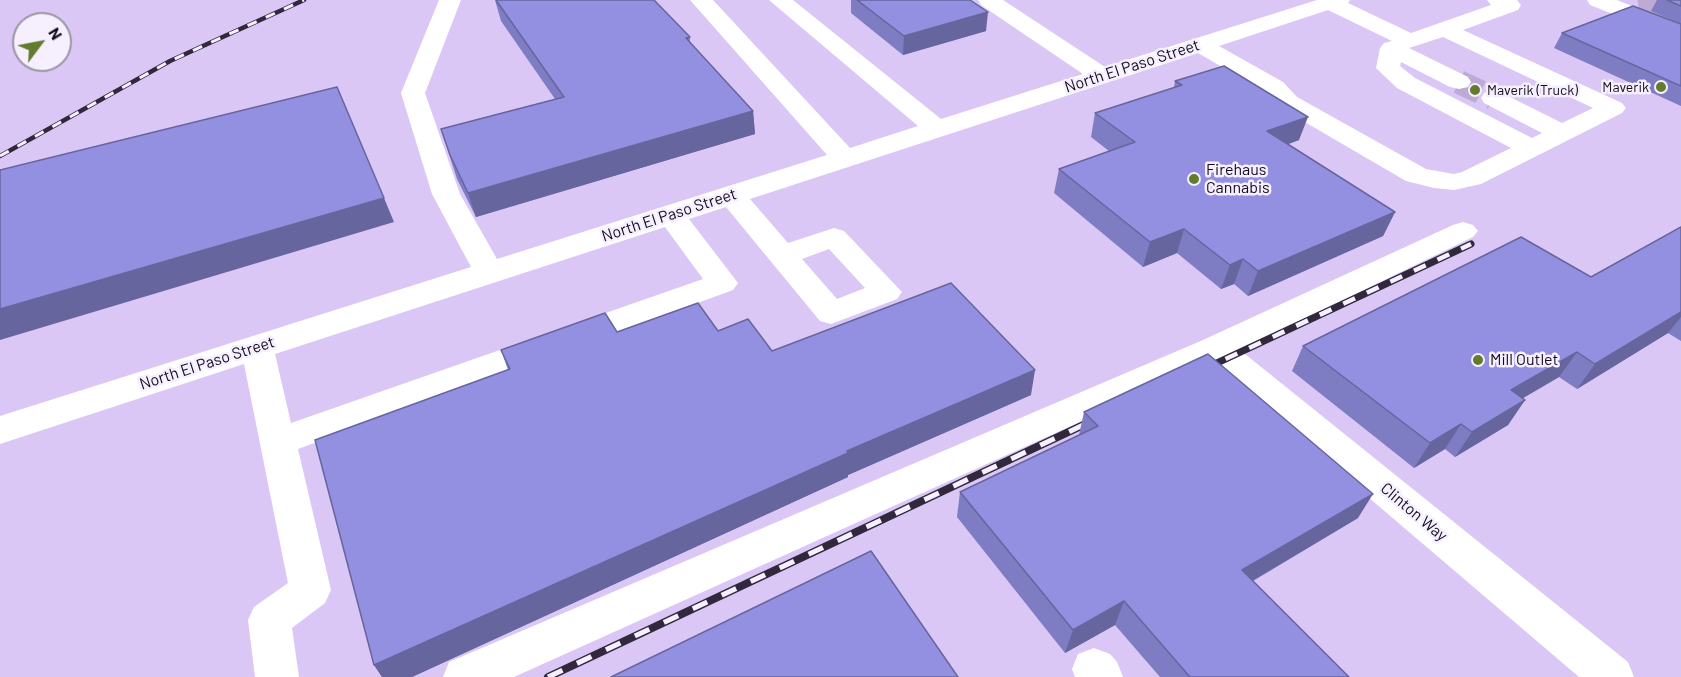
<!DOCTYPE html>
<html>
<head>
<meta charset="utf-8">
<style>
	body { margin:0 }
	#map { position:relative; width:1681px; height:677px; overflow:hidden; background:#dbc7f6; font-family:Barlow,sans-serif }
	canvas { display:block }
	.north { position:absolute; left:12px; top:12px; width:60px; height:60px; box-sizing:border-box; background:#f5effe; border:2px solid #9b94a4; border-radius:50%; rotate:58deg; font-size:16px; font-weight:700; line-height:24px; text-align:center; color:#140c1d }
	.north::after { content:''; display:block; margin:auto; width:21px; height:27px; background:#637b2d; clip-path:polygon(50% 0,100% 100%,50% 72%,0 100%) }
</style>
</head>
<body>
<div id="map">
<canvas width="1681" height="677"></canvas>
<div class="north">N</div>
</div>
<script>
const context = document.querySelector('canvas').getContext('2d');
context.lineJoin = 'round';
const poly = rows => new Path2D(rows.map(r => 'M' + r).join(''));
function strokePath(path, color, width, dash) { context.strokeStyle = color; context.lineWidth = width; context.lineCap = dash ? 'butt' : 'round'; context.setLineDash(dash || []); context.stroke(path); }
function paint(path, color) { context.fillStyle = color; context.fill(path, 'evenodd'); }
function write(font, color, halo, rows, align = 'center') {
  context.font = font + ' Barlow,sans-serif'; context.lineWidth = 5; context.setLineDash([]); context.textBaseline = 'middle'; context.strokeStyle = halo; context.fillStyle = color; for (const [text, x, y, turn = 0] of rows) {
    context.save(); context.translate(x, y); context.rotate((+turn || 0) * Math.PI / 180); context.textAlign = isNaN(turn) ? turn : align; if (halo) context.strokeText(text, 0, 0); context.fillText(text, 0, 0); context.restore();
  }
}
const minorTunnel = poly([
	[1639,10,1681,3],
	[1459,82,1493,98]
]);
const minor = poly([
	[439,0,461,0,425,93,460,194,497,259,827,155,690,0,713,0,850,148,918,126,769,0,793,0,941,119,1083,74,981,5,978,0,1003,0,1105,67,1317,0,1350,0,1348,3,1411,33,1491,5,1487,0,1517,0,1521,5,1518,10,1463,30,1622,103,1626,108,1622,113,1481,184,1454,190,1434,188,1406,181,1279,107,1265,92,1198,53,750,199,788,243,834,228,844,231,902,292,897,299,831,324,820,321,726,207,689,219,738,283,733,290,298,449,331,590,325,603,292,628,299,677,255,677,248,620,254,607,288,583,244,364,0,444,0,416,471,267,432,194,401,93,439,0],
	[1328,10,1392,41,1384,43,1380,48,1376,68,1397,88,1511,148,1462,172,1454,174,1426,169,1297,97,1283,82,1219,46,1328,10],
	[1443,37,1593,108,1562,123,1502,93,1493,91,1484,93,1481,98,1484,103,1542,133,1532,138,1415,78,1400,66,1401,62,1450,87,1459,89,1468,87,1471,82,1468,77,1409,48,1443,37],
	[665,227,703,279,291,423,275,354,665,227],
	[829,249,865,288,837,299,802,259,829,249],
	[1587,0,1617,0,1681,26,1681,41,1590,5,1587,0],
	[1463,222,1473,225,1478,231,1473,237,1240,350,1628,662,1634,677,1579,677,1211,363,514,677,443,677,449,662,1203,340,1453,225,1463,222],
	[1094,648,1110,654,1117,662,1123,677,1075,677,1072,669,1078,654,1094,648]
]);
const railFar2 = poly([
	[0,156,170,61,304,0]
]);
const railFar1 = poly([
	[1202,370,1471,244]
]);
const rail = poly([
	[548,677,1096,419]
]);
const wall = poly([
	[495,0,690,37,690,43,753,111,755,134,476,217,457,179,441,129,555,99,501,21],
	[851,0,970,0,986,31,903,55,851,13],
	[1657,0,1681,0,1681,24,1651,11],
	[1681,24,1681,106,1554,48,1562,33],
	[1175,81,1299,140,1288,144,1395,212,1383,236,1248,296,1234,284,1221,289,1177,253,1143,267,1054,193,1059,169,1109,151,1091,137,1095,113,1174,88],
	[1681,227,1681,341,1668,333,1577,389,1559,377,1523,398,1525,400,1508,425,1455,457,1445,449,1414,468,1292,371,1303,346,1591,277],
	[718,331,772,351,1031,395,848,475,848,477,412,677,382,677,374,665,508,370,501,350,617,332],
	[1084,412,1358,518,1253,581,1349,677,1160,677,1115,625,1065,653,957,517,960,492,1079,435]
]);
const shadedWall = poly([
	[988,12,986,31,903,55,904,36],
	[753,111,755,134,476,217,468,193],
	[1308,117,1299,140,1259,155,1267,131],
	[384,198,394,222,0,340,0,309],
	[1395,212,1383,236,1248,296,1258,271],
	[1184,229,1177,253,1143,267,1150,242],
	[1243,259,1234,284,1221,289,1230,265],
	[1681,312,1681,317,1668,333,1577,389,1595,364],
	[1577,352,1559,377,1494,415,1511,390],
	[1035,370,1031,395,848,475,848,477,412,677,382,677,374,665,847,451],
	[1525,400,1508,425,1455,457,1472,432],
	[1461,424,1445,449,1414,468,1430,443],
	[1373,494,1358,518,1230,594,1242,570],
	[1124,601,1115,625,1065,653,1073,630]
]);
const building = poly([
	[496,0,654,0,690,37,686,38,753,111,468,193,450,155,441,129,564,97,496,0],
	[857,0,970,0,988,12,904,36,857,0],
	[1667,0,1681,0,1681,6,1667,0],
	[1633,6,1681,24,1681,86,1562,33,1633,6],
	[1224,66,1308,117,1267,131,1395,212,1258,271,1243,259,1230,265,1184,229,1150,242,1059,169,1135,142,1095,113,1182,85,1175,81,1224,66],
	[337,87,384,198,0,309,0,170,337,87],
	[1681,227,1681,312,1595,364,1577,352,1511,390,1525,400,1472,432,1461,424,1430,443,1303,346,1521,237,1591,277,1681,227],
	[951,283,1035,370,847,451,848,453,374,665,315,440,510,369,501,350,605,313,617,332,698,303,718,331,748,319,772,351,951,283],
	[1208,354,1373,494,1242,570,1349,677,1190,677,1124,601,1073,630,960,492,1098,426,1084,412,1208,354],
	[871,551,958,677,611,677,871,551]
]);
const markers = [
	[1661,87,6,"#637b2d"],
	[1475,90,6,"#637b2d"],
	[1194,179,6,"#637b2d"],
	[1478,360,6,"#637b2d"]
];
const farPoinames = [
	["Maverik",1649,87],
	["Maverik (Truck)",1487,90,"left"]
];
const streetNames = [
	["North El Paso Street",1132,66,-18],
	["North El Paso Street",669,215,-18],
	["North El Paso Street",207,363,-18],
	["Clinton Way",1414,512,40]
];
const poiNames = [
	["Firehaus",1206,170],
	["Cannabis",1206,188],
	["Mill Outlet",1490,360]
];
strokePath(minorTunnel, '#bdabd5', 24, [24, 12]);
paint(minor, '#fff');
strokePath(railFar2, '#31283d', 4.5);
strokePath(railFar1, '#31283d', 7);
strokePath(rail, '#31283d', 8);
strokePath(railFar2, '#f5effe', 3, [10]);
strokePath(railFar1, '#f5effe', 4.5, [13]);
strokePath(rail, '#f5effe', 5, [16]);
paint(wall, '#7e7cc2');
paint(shadedWall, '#67659e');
paint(building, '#9390e2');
strokePath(building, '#67659e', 1.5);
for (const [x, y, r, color] of markers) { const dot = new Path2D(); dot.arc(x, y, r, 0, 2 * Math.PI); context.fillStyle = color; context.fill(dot); strokePath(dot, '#f5effe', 2); }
write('14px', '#140c1d', '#f5effe', farPoinames, 'right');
write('16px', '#140c1d', '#f5effe', streetNames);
write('16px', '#140c1d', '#f5effe', poiNames, 'left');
</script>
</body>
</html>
